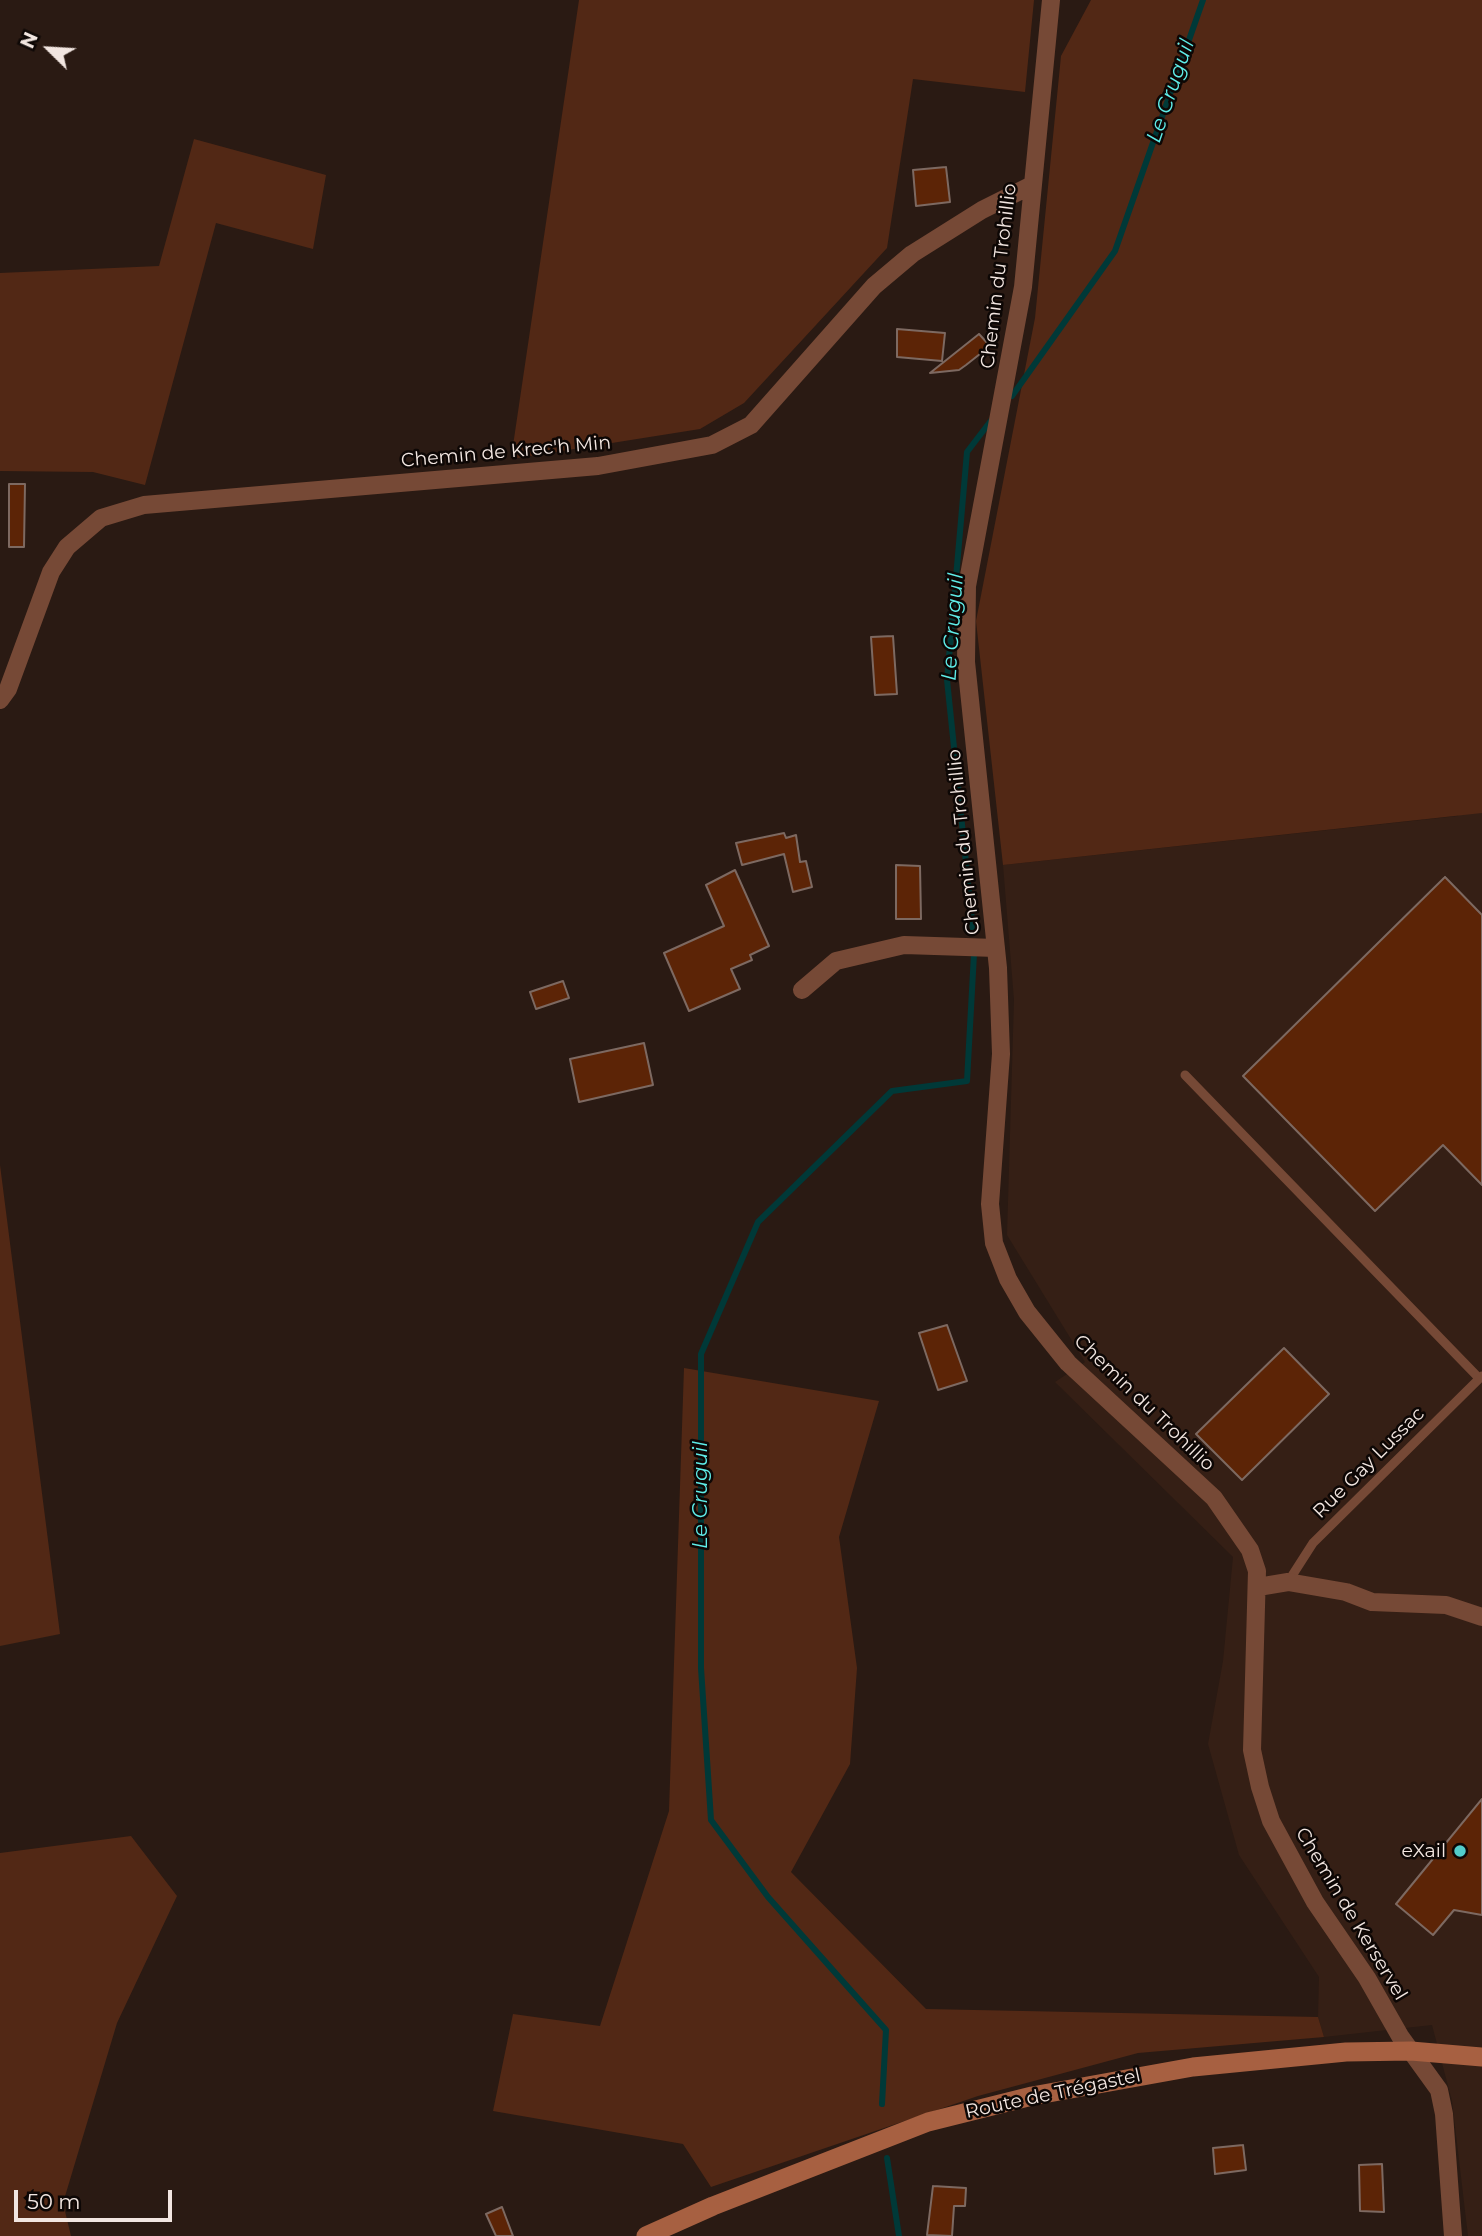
<!DOCTYPE html>
<html>
<head>
<meta charset="utf-8">
<style>
	body { margin:0 }
	#map { position:relative; width:1482px; height:2236px; overflow:hidden; background:#2a1a13; font-family:Montserrat,sans-serif }
	canvas { display:block }
	.north { position:absolute; left:14px; top:14px; width:70px; height:70px; -webkit-text-stroke:5px #0d0705; paint-order:stroke; rotate:294deg; font-size:19px; font-weight:700; line-height:28px; text-align:center; color:#f2e6e1 }
	.north::after { content:''; display:block; margin:auto; width:24px; height:32px; background:#f2e6e1; clip-path:polygon(50% 0,100% 100%,50% 72%,0 100%) }
	.scale { position:absolute; left:14px; top:2190px; width:158px; height:32px; box-sizing:border-box; border:4px solid #f2e6e1; border-top:0; padding-left:9px; font-size:21px; line-height:24px; white-space:nowrap; color:#f2e6e1; -webkit-text-stroke:5px #0d0705; paint-order:stroke }
</style>
</head>
<body>
<div id="map">
<canvas width="1482" height="2236"></canvas>
<div class="north">N</div>
<div class="scale">50 m</div>
</div>
<script>
const context = document.querySelector('canvas').getContext('2d');
context.lineJoin = 'round';
function paint(path, color) { context.fillStyle = color; context.fill(path, 'evenodd'); }
const poly = rows => new Path2D(rows.map(r => 'M' + r).join(''));
function strokePath(path, color, width, dash) { context.strokeStyle = color; context.lineWidth = width; context.lineCap = dash ? 'butt' : 'round'; context.setLineDash(dash || []); context.stroke(path); }
function write(font, color, halo, rows, align = 'center') {
  context.font = font + ' Montserrat,sans-serif'; context.lineWidth = 5; context.setLineDash([]); context.textBaseline = 'middle'; context.strokeStyle = halo; context.fillStyle = color; for (const [text, x, y, turn = 0] of rows) {
    context.save(); context.translate(x, y); context.rotate((+turn || 0) * Math.PI / 180); context.textAlign = isNaN(turn) ? turn : align; if (halo) context.strokeText(text, 0, 0); context.fillText(text, 0, 0); context.restore();
  }
}
const built = poly([
	[1482,541,1482,2236,1468,2236,1452,2101,1432,2025,1324,2037,1318,2017,1319,1977,1239,1855,1208,1744,1223,1661,1233,1557,1055,1382,1085,1362,1007,1235,1014,1000,1003,865,1458,816]
]);
const green = poly([
	[579,0,1034,0,1025,92,913,79,887,248,744,403,700,429,511,459],
	[1091,0,1482,0,1482,813,1003,865,976,621,1035,318,1061,56],
	[194,139,326,175,313,249,216,223,145,485,93,472,0,471,0,273,159,266],
	[0,1165,60,1634,0,1646],
	[684,1368,879,1401,839,1537,857,1668,850,1764,791,1872,926,2009,1318,2017,1324,2037,1138,2053,978,2096,711,2187,683,2144,493,2111,513,2014,600,2026,669,1811],
	[131,1836,177,1896,117,2023,63,2203,71,2236,0,2236,0,1853]
]);
const stream = poly([
	[1012,396,1115,251,1203,0],
	[973,930,947,680,967,452,993,418],
	[882,2104,886,2030,768,1897,711,1820,701,1668,701,1354,758,1222,892,1091,967,1081,974,954],
	[887,2158,899,2236]
]);
const building = poly([
	[946,167,950,202,916,206,913,170,946,167],
	[897,329,945,333,942,361,897,357,897,329],
	[979,334,990,346,966,365,959,370,930,373,979,334],
	[9,484,25,484,24,547,9,547,9,484],
	[893,636,897,694,875,695,871,637,893,636],
	[784,833,786,838,796,835,800,862,806,861,812,887,793,892,784,854,742,865,736,843,784,833],
	[896,865,920,866,921,919,896,919,896,865],
	[735,870,769,946,750,955,752,960,731,969,740,989,689,1011,664,953,724,926,706,885,735,870],
	[1445,877,1482,915,1482,1185,1443,1145,1375,1211,1243,1076,1445,877],
	[563,981,569,998,536,1009,530,992,563,981],
	[644,1043,653,1085,579,1102,570,1059,644,1043],
	[947,1325,967,1381,938,1390,919,1333,947,1325],
	[1284,1348,1329,1394,1242,1480,1196,1434,1284,1348],
	[1482,1799,1482,1915,1454,1910,1433,1935,1396,1904,1482,1799],
	[1243,2145,1246,2170,1215,2174,1213,2148,1243,2145],
	[1382,2164,1384,2212,1360,2211,1359,2165,1382,2164],
	[933,2186,966,2188,965,2206,954,2206,952,2236,927,2235,933,2186],
	[502,2207,513,2236,496,2236,486,2214,502,2207]
]);
const service = poly([
	[1185,1075,1479,1378],
	[1288,1582,1313,1543,1482,1376]
]);
const minor = poly([
	[1051,0,1023,287,967,586,966,662,998,968,1001,1054,990,1204,994,1243,1008,1279,1027,1312,1068,1363,1214,1498,1250,1550,1257,1571,1252,1750,1260,1787,1271,1821,1315,1902,1367,1978,1400,2036,1439,2090,1444,2114,1453,2236],
	[0,700,8,689,51,572,67,547,101,518,144,505,598,466,712,445,751,425,874,286,912,254,982,210,1032,185],
	[802,990,836,961,904,945,996,948],
	[1258,1587,1288,1582,1346,1592,1372,1602,1446,1605,1482,1617]
]);
const secondary = poly([
	[646,2236,713,2206,928,2122,1032,2096,1193,2067,1346,2052,1411,2051,1482,2057]
]);
const markers = [
	[1460,1851,7,"#53cdca"]
];
const streetNames = [
	["Chemin du Trohillio",999,276,-83],
	["Chemin de Krec'h Min",506,452,-5],
	["Chemin du Trohillio",964,842,-96],
	["Chemin du Trohillio",1144,1403,44],
	["Rue Gay Lussac",1369,1463,-45],
	["Chemin de Kerservel",1351,1914,59],
	["Route de Trégastel",1053,2094,-12]
];
const poiNames = [
	["eXail",1446,1851]
];
const waterNames = [
	["Le Cruguil",1171,91,-71],
	["Le Cruguil",953,627,-86],
	["Le Cruguil",701,1495,-90]
];
paint(built, '#351f15');
paint(green, '#522815');
strokePath(stream, '#003938', 6);
paint(building, '#5c2406');
strokePath(building, '#7d6961', 2);
strokePath(service, '#764936', 9);
strokePath(minor, '#764936', 18);
strokePath(secondary, '#a76041', 19);
for (const [x, y, r, color] of markers) { const dot = new Path2D(); dot.arc(x, y, r, 0, 2 * Math.PI); context.fillStyle = color; context.fill(dot); strokePath(dot, '#0d0705', 2.5); }
write('19px', '#f2e6e1', '#0d0705', streetNames);
write('19px', '#f2e6e1', '#0d0705', poiNames, 'right');
write('italic 21px', '#5fede9', '#0d0705', waterNames);
</script>
</body>
</html>
